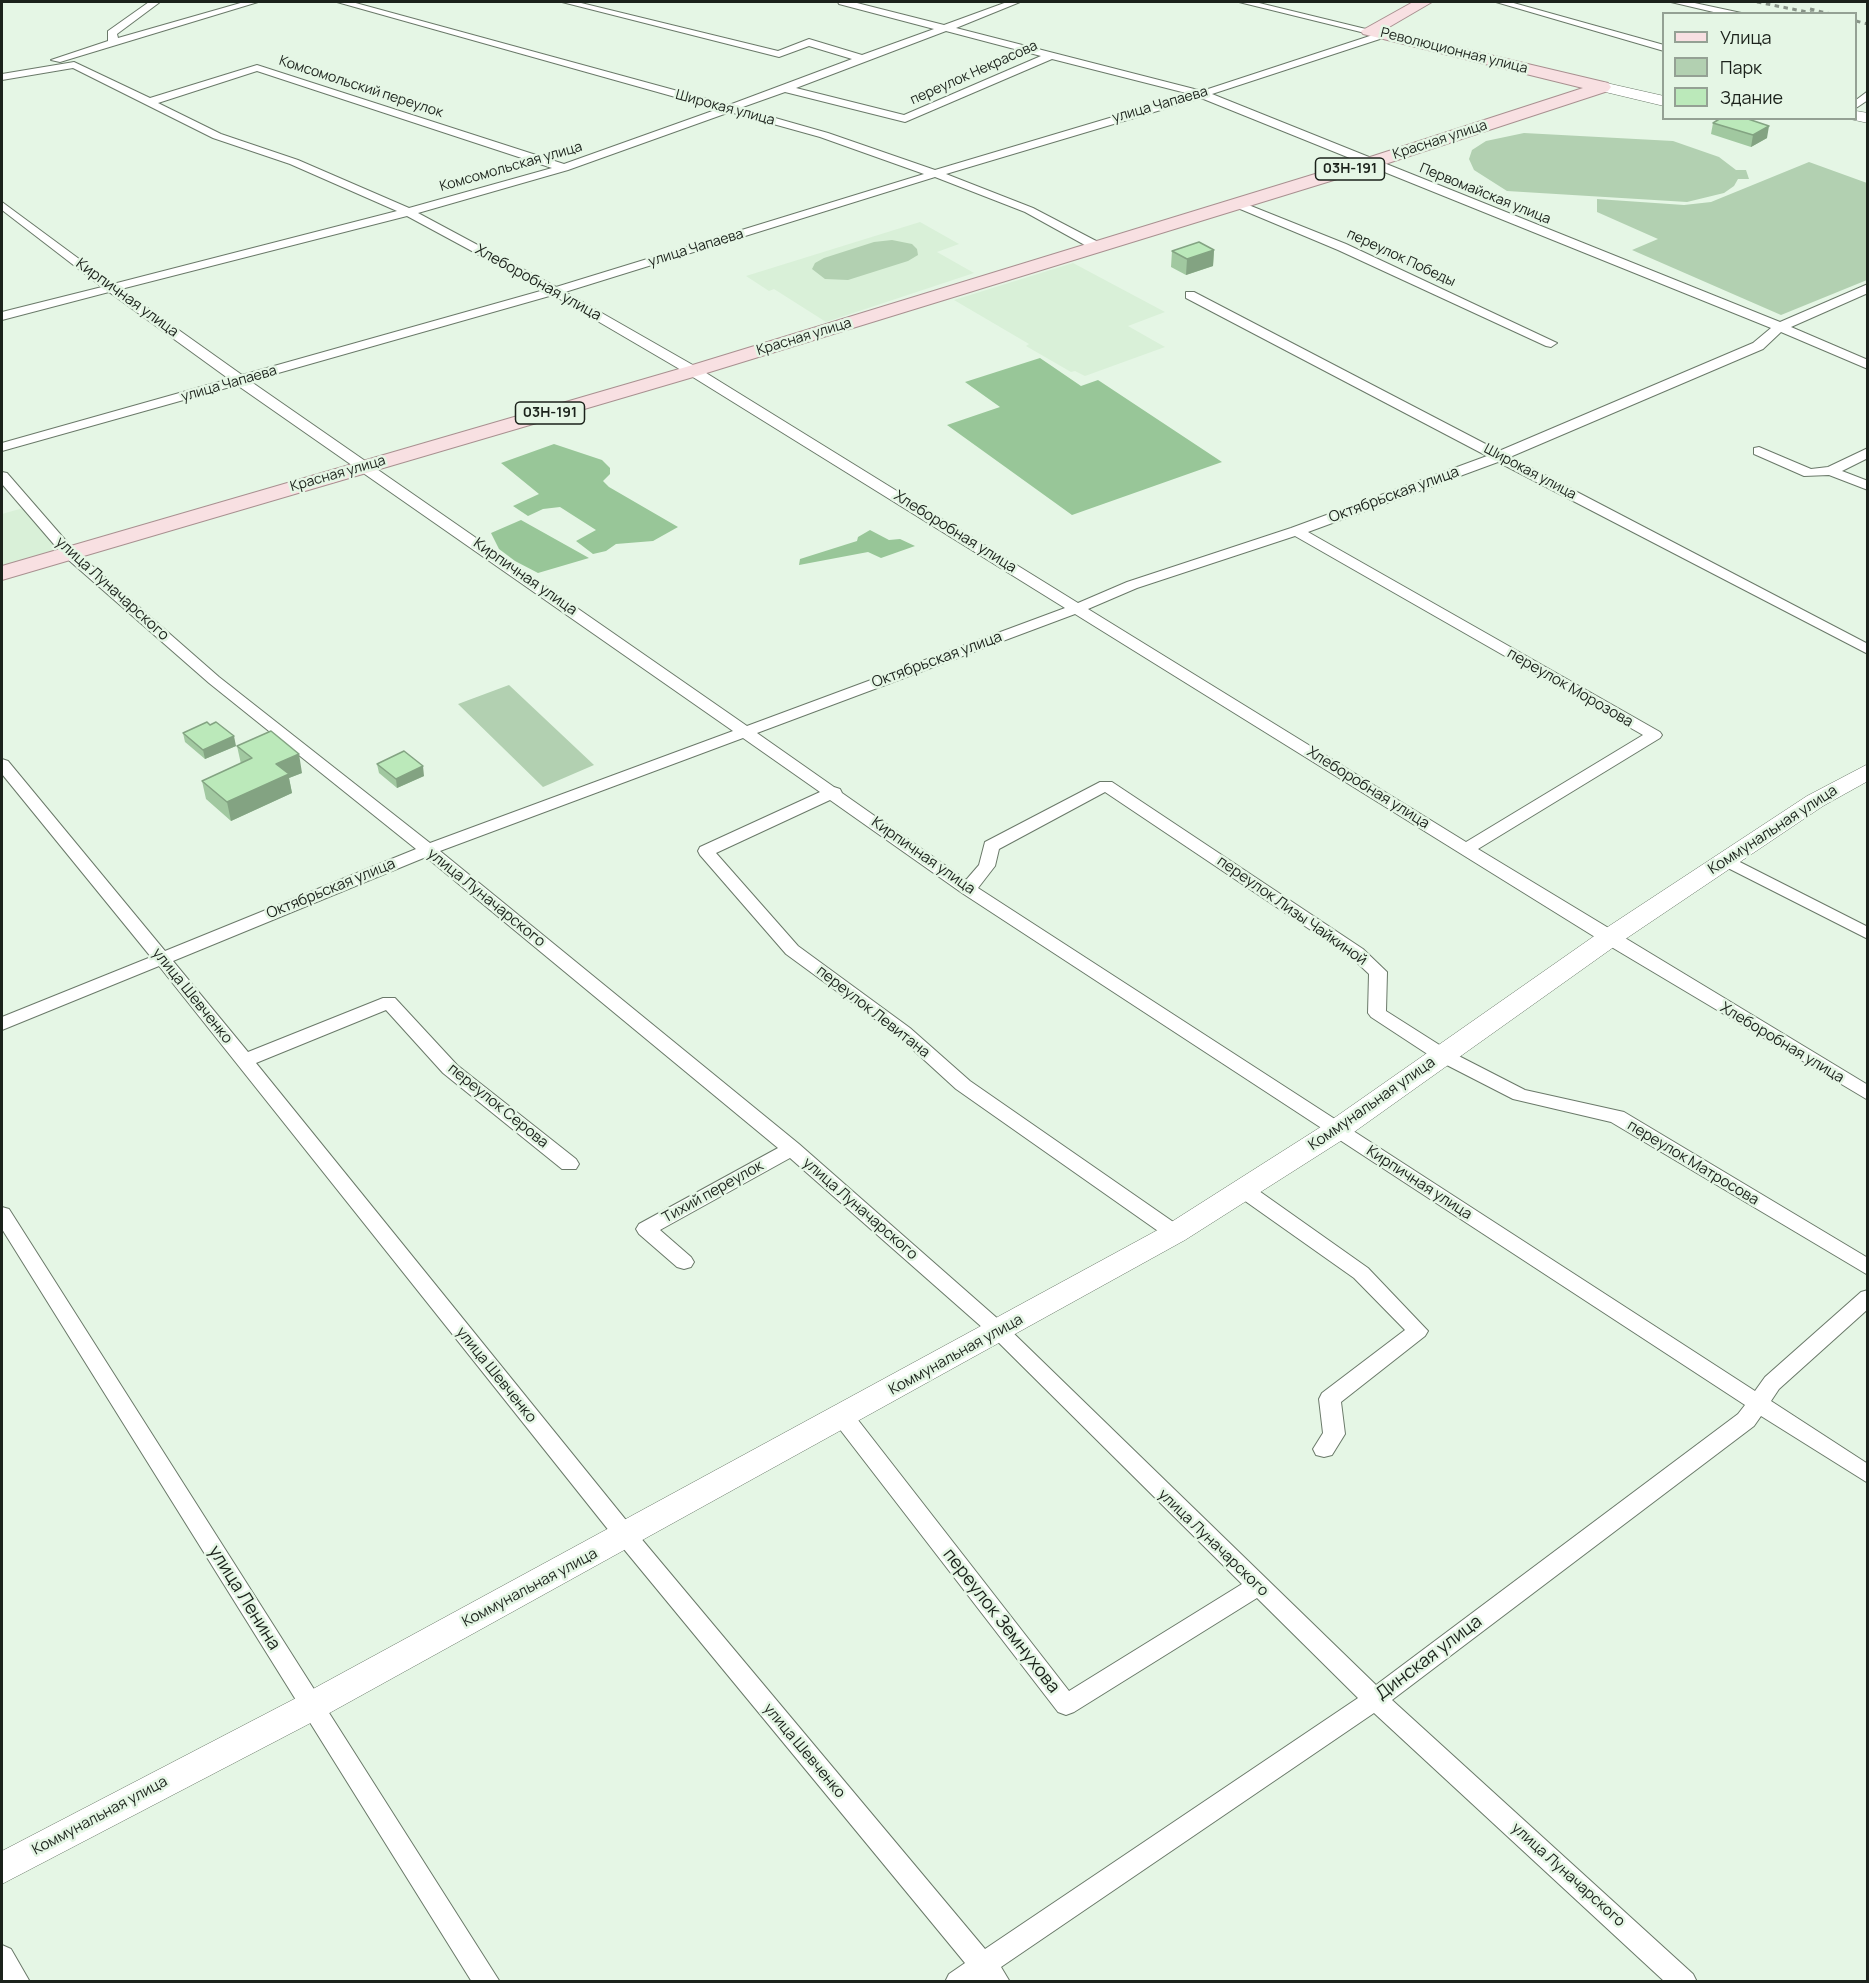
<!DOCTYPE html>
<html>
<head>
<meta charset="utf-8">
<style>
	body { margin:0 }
	#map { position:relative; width:1869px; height:1983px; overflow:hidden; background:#e5f6e5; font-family:Manrope,sans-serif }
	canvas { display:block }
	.frame { position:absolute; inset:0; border:3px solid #1b221b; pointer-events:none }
	.legend { position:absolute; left:1662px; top:12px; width:195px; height:108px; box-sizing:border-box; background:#e5f6e5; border:2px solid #94a194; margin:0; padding:8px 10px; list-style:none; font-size:18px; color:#1b221b }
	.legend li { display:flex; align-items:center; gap:12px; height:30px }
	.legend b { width:30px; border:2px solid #94a194 }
</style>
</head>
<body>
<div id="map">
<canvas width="1869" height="1983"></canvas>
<div class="frame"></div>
<ul class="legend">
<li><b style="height:8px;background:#f8e0e2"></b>Улица</li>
<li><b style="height:16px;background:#b2d0b1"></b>Парк</li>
<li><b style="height:16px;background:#bbe9ba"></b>Здание</li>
</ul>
</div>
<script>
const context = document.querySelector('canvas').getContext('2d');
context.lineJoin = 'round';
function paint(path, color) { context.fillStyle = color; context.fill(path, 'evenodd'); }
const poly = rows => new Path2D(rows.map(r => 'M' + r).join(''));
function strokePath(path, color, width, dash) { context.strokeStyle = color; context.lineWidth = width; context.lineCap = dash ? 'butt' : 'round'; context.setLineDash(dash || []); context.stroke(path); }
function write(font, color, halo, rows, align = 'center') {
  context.font = font + ' Manrope,sans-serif'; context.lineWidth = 5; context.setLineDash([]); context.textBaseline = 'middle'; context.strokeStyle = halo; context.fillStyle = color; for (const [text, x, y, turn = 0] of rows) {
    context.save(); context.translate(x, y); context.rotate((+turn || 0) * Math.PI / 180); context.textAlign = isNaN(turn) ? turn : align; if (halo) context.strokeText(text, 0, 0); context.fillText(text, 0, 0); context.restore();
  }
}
const built = poly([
	[920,222,959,244,937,252,974,273,826,322,774,289,769,291,746,276],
	[1073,263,1165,312,1128,326,1165,347,1085,376,1075,371,1071,372,1026,346,1029,344,954,300],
	[23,508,63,552,2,569,2,514]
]);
const green = poly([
	[1524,133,1673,141,1719,157,1736,170,1746,170,1749,179,1738,179,1734,186,1724,193,1687,202,1507,191,1474,170,1469,159,1472,150,1486,141],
	[1809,162,1867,183,1867,280,1781,315,1632,250,1658,239,1597,212,1597,199,1684,205,1711,202],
	[892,240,912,244,917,249,918,255,908,261,848,280,825,279,812,269,815,263,824,258,874,242],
	[509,685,594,765,543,787,458,704]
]);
const forest = poly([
	[1040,358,1081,386,1098,380,1222,462,1072,515,947,425,1000,407,965,382],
	[554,444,602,460,610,468,610,474,603,481,609,487,678,527,653,541,616,544,606,551,593,554,576,541,596,530,560,507,543,509,528,516,513,506,539,494,501,463],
	[521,520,589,558,538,573,515,561,499,549,491,533],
	[870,530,889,540,900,539,915,546,881,558,868,552,799,565,800,559,857,541,858,537]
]);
const street = poly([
	[149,2,160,2,117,34,118,38,244,2,258,2,60,62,51,60,108,41,108,31,149,2],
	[337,2,352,2,729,105,852,59,809,46,779,57,562,2,577,2,778,51,809,39,862,55,934,29,839,4,838,2,853,2,944,25,1007,2,1020,2,956,28,1202,91,1385,31,1390,34,1389,36,1212,94,1780,322,1868,284,1868,293,1791,327,1868,360,1868,369,1781,332,1763,349,1510,457,1868,644,1868,654,1498,462,1308,532,1660,732,1662,735,1660,738,1478,849,1868,1085,1868,1100,1603,942,1075,614,757,733,834,787,840,789,842,793,966,880,979,865,985,842,1100,782,1112,782,1363,949,1387,972,1386,1011,1449,1051,1525,1090,1624,1112,1868,1258,1868,1275,1611,1122,1513,1099,1435,1059,1371,1017,1368,1013,1369,974,1351,957,1105,792,999,849,995,866,978,888,1755,1391,1765,1377,1861,1292,1868,1290,1868,1309,1779,1389,1771,1401,1868,1464,1868,1483,1761,1416,1754,1426,1392,1700,1693,1974,1697,1982,1665,1982,1374,1713,1001,1967,1010,1982,945,1982,949,1974,965,1963,618,1542,159,966,2,1030,2,1017,151,957,2,774,2,759,8,761,165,951,416,849,209,683,64,556,2,484,2,472,7,473,74,550,219,677,430,843,733,731,237,385,2,451,2,443,229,379,109,292,2,320,2,312,102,287,2,210,2,202,113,284,397,211,290,164,213,138,73,68,2,80,2,74,74,62,150,98,257,65,564,164,718,109,337,2],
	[946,31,1041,56,904,115,796,88,946,31],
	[1052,59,1190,94,935,170,828,133,740,108,785,92,905,122,1052,59],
	[257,71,552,168,409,208,298,160,221,134,158,103,257,71],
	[1201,98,1771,328,1753,343,1499,451,1194,292,1186,292,1186,298,1487,456,1291,528,1127,582,1078,603,698,368,565,292,935,177,1025,212,1092,249,1100,249,1100,243,1033,208,946,174,1201,98],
	[730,112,820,137,924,174,556,287,418,213,568,170,730,112],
	[407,216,544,290,242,375,121,289,407,216],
	[553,295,688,374,1065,608,747,726,250,381,553,295],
	[1295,536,1643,735,1466,842,1088,609,1137,588,1295,536],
	[743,738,820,792,700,847,698,851,700,855,786,954,898,1036,956,1089,1168,1238,1182,1238,1185,1233,1182,1228,970,1081,910,1028,798,946,716,853,830,800,962,893,1745,1405,1738,1414,1376,1685,1006,1326,799,1144,440,851,743,738],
	[426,857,778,1148,639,1224,636,1229,639,1234,677,1267,684,1269,691,1267,694,1262,691,1257,660,1230,790,1158,992,1336,1242,1584,1069,1691,851,1411,843,1409,835,1411,832,1417,835,1423,1058,1712,1066,1715,1074,1712,1257,1598,1358,1698,985,1949,634,1530,256,1063,386,1010,443,1073,562,1169,576,1169,579,1164,576,1159,457,1065,395,998,383,998,248,1052,173,961,426,857],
	[1239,2,1255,2,1374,31,1369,34,1239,2],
	[1496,2,1510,2,1664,45,1664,51,1496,2],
	[1671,2,1690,2,1746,14,1722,14,1671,2],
	[1868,91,1868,100,1856,108,1856,100,1868,91],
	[1233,202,1241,202,1346,244,1557,343,1551,347,1546,346,1338,250,1233,206,1233,202],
	[1759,447,1811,469,1828,467,1868,448,1868,458,1842,471,1868,481,1868,490,1829,475,1804,476,1754,454,1754,448,1759,447],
	[1726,855,1868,927,1868,939,1720,864,1718,860,1726,855],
	[1245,1184,1252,1186,1368,1268,1428,1331,1425,1336,1341,1402,1345,1434,1332,1455,1324,1457,1316,1455,1313,1449,1323,1433,1319,1399,1322,1393,1405,1330,1354,1278,1238,1196,1235,1191,1238,1186,1245,1184],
	[2,1207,9,1209,500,1982,472,1982,2,1229,2,1207],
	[2,1945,11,1949,30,1982,3,1982,2,1945]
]);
const secondary = poly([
	[1602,82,1664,96,1664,106,1597,90,1594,87,1602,82],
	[1856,111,1868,113,1868,123,1850,119,1856,118,1856,111],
	[1868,764,1868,781,1823,806,1618,944,1347,1137,1185,1240,324,1716,2,1884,2,1851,300,1696,1165,1226,1327,1123,1600,932,1807,796,1868,764]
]);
const primary = poly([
	[1413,2,1432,2,1384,30,1608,83,1611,87,1608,91,1376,167,700,375,2,580,2,566,686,367,1364,159,1583,88,1363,34,1361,31,1413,2]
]);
const rail = poly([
	[1757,2,1817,14],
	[1810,9,1831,14],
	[1856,21,1868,24]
]);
const wall = poly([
	[1713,123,1767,138,1751,147,1711,134],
	[1214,250,1213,266,1186,275,1171,267,1172,251],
	[210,725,236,746,205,759,185,742,183,733],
	[237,746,302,773,289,778,292,793,231,821,206,799,202,781,241,764],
	[377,764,424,776,397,788,379,773]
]);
const shadedWall = poly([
	[1769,126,1767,138,1751,147,1753,135],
	[1214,250,1213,266,1186,275,1187,259],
	[234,736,236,746,205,759,203,750],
	[299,754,302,773,289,778,292,793,231,821,227,802,276,764],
	[423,766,424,776,397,788,396,779]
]);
const building = poly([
	[1721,118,1745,118,1769,126,1753,135,1713,123,1721,118],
	[1199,242,1214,250,1187,259,1172,251,1199,242],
	[207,722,210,725,216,722,234,736,203,750,183,733,207,722],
	[271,731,299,754,276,764,289,774,227,802,202,781,252,758,237,746,271,731],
	[404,751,423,766,396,779,377,764,404,751]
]);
const farStreetnames = [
	["Революционная улица",1454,51,14],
	["переулок Некрасова",974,73,-24],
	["Комсомольский переулок",361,87,18],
	["улица Чапаева",1160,105,-16],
	["Широкая улица",725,108,15],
	["Красная улица",1440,140,-18],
	["Комсомольская улица",511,167,-16],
	["Первомайская улица",1485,194,22],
	["улица Чапаева",696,248,-17],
	["переулок Победы",1401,258,25],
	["Красная улица",804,337,-17],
	["улица Чапаева",229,384,-16],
	["Широкая улица",1530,472,28],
	["Красная улица",338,474,-16]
];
const shields = [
	[1350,169,69],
	[550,413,69]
];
const shieldNames = [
	["03Н-191",1350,169],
	["03Н-191",550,413]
];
const streetNames = [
	["Хлеборобная улица",538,283,29],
	["Кирпичная улица",127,298,36],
	["Октябрьская улица",1394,495,-20],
	["Хлеборобная улица",955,532,32],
	["Кирпичная улица",525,577,35],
	["улица Луначарского",112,589,42],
	["Октябрьская улица",937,660,-20],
	["переулок Морозова",1570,688,30],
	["Хлеборобная улица",1368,788,32],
	["Коммунальная улица",1773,830,-33],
	["Кирпичная улица",923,856,35],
	["Октябрьская улица",331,889,-22],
	["улица Луначарского",486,898,39],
	["переулок Лизы Чайкиной",1292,911,35],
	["улица Шевченко",192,996,51],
	["переулок Левитана",873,1012,38],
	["Хлеборобная улица",1782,1043,31],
	["Коммунальная улица",1372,1104,-35],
	["переулок Серова",498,1106,39],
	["переулок Матросова",1693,1163,31],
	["Кирпичная улица",1419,1183,33],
	["Тихий переулок",713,1192,-29],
	["улица Луначарского",860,1209,41],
	["Коммунальная улица",956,1355,-29],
	["улица Шевченко",496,1375,51],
	["улица Луначарского",1213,1543,44],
	["Коммунальная улица",530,1588,-28],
	["улица Шевченко",804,1751,50],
	["Коммунальная улица",100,1816,-28],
	["улица Луначарского",1568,1875,42]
];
const nearStreetnames = [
	["улица Ленина",244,1598,58],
	["переулок Земнухова",1001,1621,52],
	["Динская улица",1429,1658,-37]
];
paint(built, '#d9f0d8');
paint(green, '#b2d0b1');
paint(forest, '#98c698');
strokePath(street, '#6a7969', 2);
strokePath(secondary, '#6a7969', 1);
strokePath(primary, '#a89090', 2);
paint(street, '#fff');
paint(secondary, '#fff');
paint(primary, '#f8e0e2');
strokePath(rail, '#889488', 3, [4.5, 4.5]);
paint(wall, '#a1c8a0');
paint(shadedWall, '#83a382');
paint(building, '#bbe9ba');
strokePath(building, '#83a382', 1.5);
write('14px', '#1b221b', '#e5f6e5', farStreetnames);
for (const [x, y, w] of shields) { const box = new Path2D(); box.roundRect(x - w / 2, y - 11, w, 22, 4.5); context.fillStyle = '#e5f6e5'; context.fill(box); strokePath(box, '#1b221b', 1.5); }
write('bold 14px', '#1b221b', null, shieldNames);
write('15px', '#1b221b', '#e5f6e5', streetNames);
write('18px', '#1b221b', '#e5f6e5', nearStreetnames);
</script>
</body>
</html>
